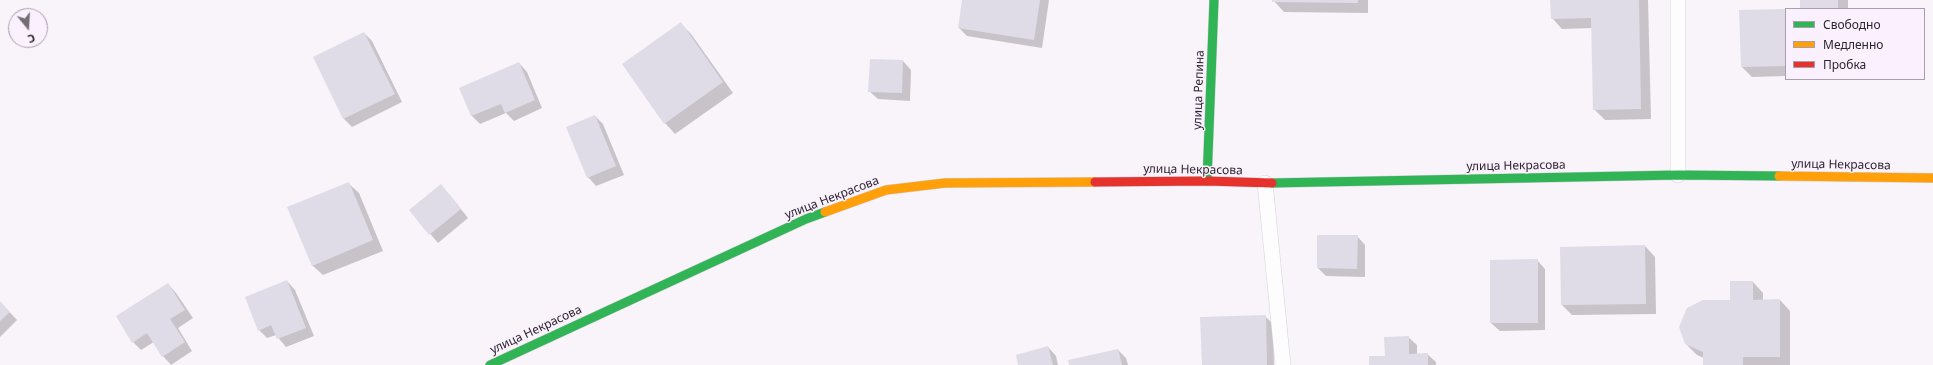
<!DOCTYPE html>
<html>
<head>
<meta charset="utf-8">
<style>
	body { margin:0 }
	#map { position:relative; width:1933px; height:365px; overflow:hidden; background:#f9f4fa; font-family:"Noto Sans",sans-serif }
	canvas { display:block }
	.legend { position:absolute; left:1785px; top:8px; width:140px; height:72px; box-sizing:border-box; background:#faf0fe; border:1px solid #a79faa; margin:0; padding:5px 7px; list-style:none; font-size:12px; color:#2b262c }
	.legend li { display:flex; align-items:center; gap:8px; height:20px }
	.legend b { width:20px; border:1px solid #a79faa }
	.north { position:absolute; left:8px; top:8px; width:40px; height:40px; box-sizing:border-box; background:#faf0fe; border:1px solid #a79faa; border-radius:50%; rotate:162deg; font-size:11px; font-weight:700; line-height:16px; text-align:center; color:#2b262c }
	.north::after { content:''; display:block; margin:auto; width:14px; height:18px; background:#736e74; clip-path:polygon(50% 0,100% 100%,50% 72%,0 100%) }
</style>
</head>
<body>
<div id="map">
<canvas width="1933" height="365"></canvas>
<ul class="legend">
<li><b style="height:5px;background:#30b455"></b>Свободно</li>
<li><b style="height:5px;background:#ff9f0a"></b>Медленно</li>
<li><b style="height:5px;background:#e5322d"></b>Пробка</li>
</ul>
<div class="north">С</div>
</div>
<script>
const context = document.querySelector('canvas').getContext('2d');
context.lineJoin = 'round';
function paint(path, color) { context.fillStyle = color; context.fill(path, 'evenodd'); }
const poly = rows => new Path2D(rows.map(r => 'M' + r).join(''));
function strokePath(path, color, width, dash) { context.strokeStyle = color; context.lineWidth = width; context.lineCap = dash ? 'butt' : 'round'; context.setLineDash(dash || []); context.stroke(path); }
function write(font, color, halo, rows, align = 'center') {
  context.font = font + ' "Noto Sans",sans-serif'; context.lineWidth = 3; context.setLineDash([]); context.textBaseline = 'middle'; context.strokeStyle = halo; context.fillStyle = color; for (const [text, x, y, turn = 0] of rows) {
    context.save(); context.translate(x, y); context.rotate((+turn || 0) * Math.PI / 180); context.textAlign = isNaN(turn) ? turn : align; if (halo) context.strokeText(text, 0, 0); context.fillText(text, 0, 0); context.restore();
  }
}
const shadow = poly([
	[963,0,1049,0,1042,48,967,36,959,28],
	[1273,0,1368,0,1368,13,1284,12],
	[1551,0,1648,0,1651,119,1605,120,1594,109,1593,28,1562,29,1552,18],
	[1801,0,1848,0,1848,9,1801,9],
	[1786,10,1786,76,1752,77,1742,67],
	[681,24,691,34,733,93,675,134,665,123],
	[364,33,372,41,402,102,352,127,344,119,314,57],
	[903,61,911,70,910,101,878,99,869,91],
	[519,63,527,72,542,108,514,121,506,113,480,124,472,116,460,88],
	[595,116,603,124,624,175,596,186,588,177],
	[348,183,359,193,383,251,323,275,312,265],
	[449,194,468,218,438,243,410,210],
	[1357,236,1365,245,1365,277,1326,276,1318,268],
	[1645,246,1655,257,1656,314,1572,315,1562,305],
	[1537,260,1545,269,1545,330,1500,331,1491,323],
	[287,281,295,290,314,336,286,347,276,335,267,338,259,330],
	[1753,282,1763,293,1763,301,1780,300,1790,311,1790,365,1704,365,1704,358,1697,355,1686,344],
	[168,284,176,293,193,318,178,328,192,351,171,365,163,356,154,342,141,350,133,342],
	[0,302,17,320,0,337],
	[1265,316,1273,324,1274,365,1203,365],
	[1408,337,1417,345,1417,354,1427,354,1436,362,1436,365,1370,365,1386,357],
	[1048,347,1056,356,1058,365,1019,365],
	[1118,350,1126,358,1128,365,1070,365]
]);
const building = poly([
	[962,0,1040,0,1034,40,958,28],
	[1272,0,1358,0,1358,3,1272,2],
	[1550,0,1639,0,1641,109,1593,110,1591,18,1551,19],
	[1800,0,1838,0,1838,9,1800,9],
	[1786,9,1786,66,1741,67,1739,10],
	[681,22,723,82,664,124,622,64],
	[364,32,395,94,343,119,313,57],
	[870,59,903,60,902,93,868,92],
	[519,62,535,100,505,113,501,104,471,116,459,88],
	[595,115,616,166,587,178,566,127],
	[349,182,373,240,312,266,287,207],
	[441,184,461,209,429,235,409,210],
	[1317,235,1358,235,1357,269,1317,268],
	[1645,245,1646,304,1561,305,1560,247],
	[1538,259,1538,323,1490,323,1490,260],
	[287,280,306,328,277,339,271,325,258,331,245,297],
	[1730,281,1753,281,1753,300,1780,299,1780,357,1743,357,1743,365,1703,365,1703,352,1685,344,1679,327,1687,308,1703,300,1730,300],
	[168,283,185,310,170,319,185,342,162,357,147,333,132,343,116,316],
	[0,301,10,312,0,321],
	[1266,315,1267,365,1202,365,1200,317],
	[1409,336,1409,354,1428,353,1428,365,1369,365,1369,356,1385,356,1384,337],
	[1048,346,1053,365,1018,365,1016,355],
	[1118,349,1122,365,1069,365,1068,360]
]);
const lane = poly([
	[1678,0,1678,175],
	[1265,183,1283,365]
]);
const fast = poly([
	[1207,181,1214,0],
	[1272,183,1678,175,1779,176],
	[490,365,806,219,825,212]
]);
const slow = poly([
	[1779,176,1933,178],
	[825,212,886,190,945,183,1095,182]
]);
const jam = poly([
	[1095,182,1207,181,1272,183]
]);
const streetNames = [
	["улица Репина",1199,90,-88],
	["улица Некрасова",1841,165,1],
	["улица Некрасова",1516,166,-1],
	["улица Некрасова",1193,170,1],
	["улица Некрасова",832,198,-21],
	["улица Некрасова",536,330,-25]
];
paint(shadow, '#0003');
paint(building, '#dfdce7');
strokePath(lane, '#d4d0d6', 16);
strokePath(fast, '#d4d0d6', 10);
strokePath(slow, '#d4d0d6', 10);
strokePath(jam, '#d4d0d6', 10);
strokePath(lane, '#fefdfe', 15);
strokePath(fast, '#30b455', 9);
strokePath(slow, '#ff9f0a', 9);
strokePath(jam, '#e5322d', 9);
write('12px', '#2b262c', '#faf0fe', streetNames);
</script>
</body>
</html>
